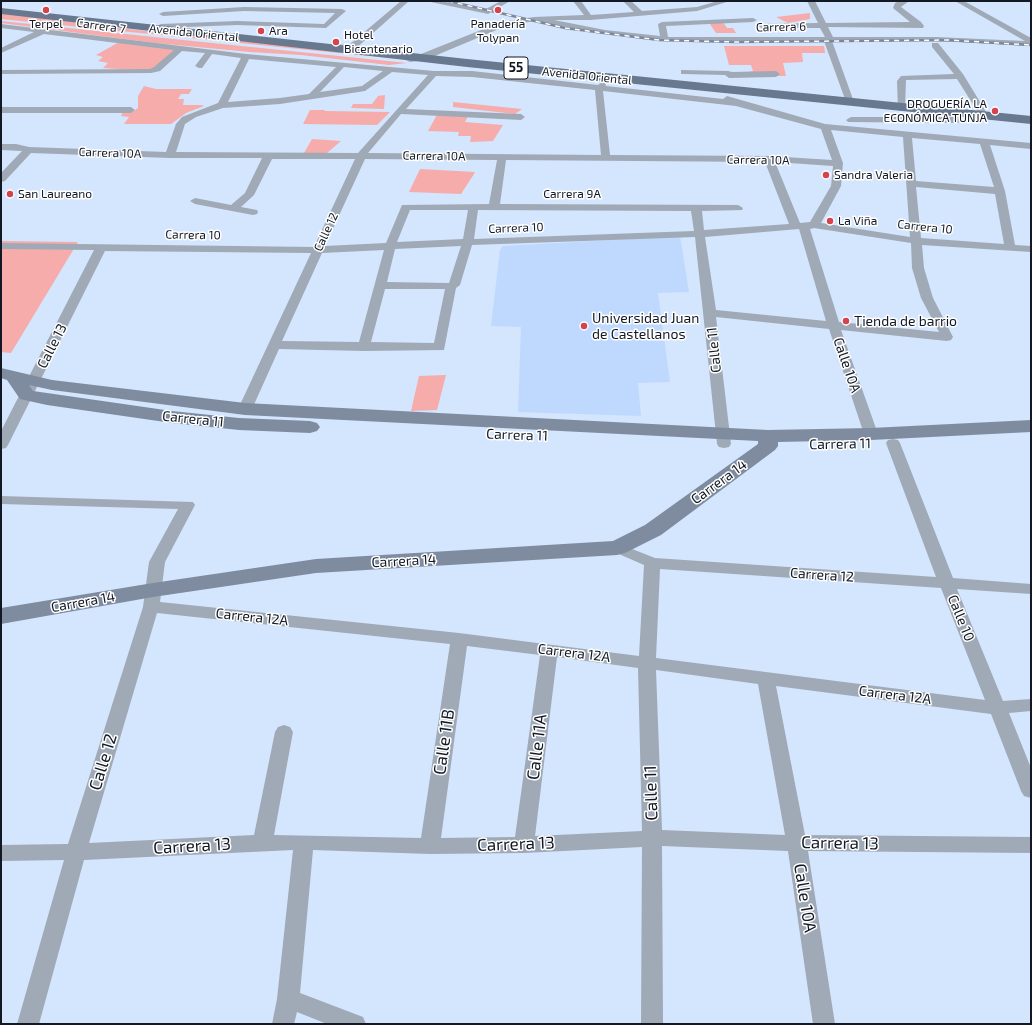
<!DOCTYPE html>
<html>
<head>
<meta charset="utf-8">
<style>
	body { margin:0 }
	#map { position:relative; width:1032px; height:1025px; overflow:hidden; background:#d4e5fe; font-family:"Exo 2",sans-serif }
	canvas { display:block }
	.frame { position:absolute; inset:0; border:2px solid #121924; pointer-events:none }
</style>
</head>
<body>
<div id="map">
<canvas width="1032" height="1025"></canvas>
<div class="frame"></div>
</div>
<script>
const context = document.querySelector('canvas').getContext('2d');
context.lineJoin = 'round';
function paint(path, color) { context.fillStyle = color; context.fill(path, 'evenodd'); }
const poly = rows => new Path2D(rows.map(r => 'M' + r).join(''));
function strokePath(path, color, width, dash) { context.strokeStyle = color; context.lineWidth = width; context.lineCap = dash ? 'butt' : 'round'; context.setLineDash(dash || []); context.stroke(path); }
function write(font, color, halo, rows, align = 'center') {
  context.font = font + ' "Exo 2",sans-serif'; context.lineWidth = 3; context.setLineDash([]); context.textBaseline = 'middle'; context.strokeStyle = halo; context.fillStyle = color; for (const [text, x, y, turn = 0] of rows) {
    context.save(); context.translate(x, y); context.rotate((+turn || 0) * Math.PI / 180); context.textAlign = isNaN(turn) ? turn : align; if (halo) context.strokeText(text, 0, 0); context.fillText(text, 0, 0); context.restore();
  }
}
const built = poly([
	[680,236,689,292,658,293,670,382,638,383,641,416,518,412,521,327,491,326,500,250,503,246]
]);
const green = poly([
	[1,12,108,27,332,50,409,60,1,19],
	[810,13,810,19,788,23,776,17],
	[1,21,183,40,407,63,389,65,301,55,250,52,155,43,1,23],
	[708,21,722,21,727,28,733,28,736,33,716,33],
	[121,41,178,48,153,71,103,68,108,63,98,61,103,57,96,55],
	[724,46,824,46,825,53,802,53,803,62,783,63,786,76,732,76,753,71,751,65,729,65],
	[144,86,156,89,192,89,189,94,181,94,178,99,184,99,183,105,201,105,204,106,186,113,171,124,124,124,129,117,121,116,123,112,132,112,138,108,138,96],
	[385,95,384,109,351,108,353,104,372,104,378,96],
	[453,102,522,109,515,114,453,107],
	[310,110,324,110,325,111,390,112,377,125,303,124],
	[438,113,468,116,465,122,503,125,493,141,470,142,471,136,458,136,459,132,428,131],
	[312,139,341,141,327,153,304,153],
	[420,169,475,172,474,174,461,194,409,192],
	[1,241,78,242,11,353,1,352],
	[446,375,437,410,411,411,419,376]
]);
const street = poly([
	[401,1,409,1,354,50,334,48,330,46,334,44,349,45,401,1],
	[426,1,441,1,484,10,501,1,510,1,488,14,426,1],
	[573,1,581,1,591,15,634,12,623,1,631,1,642,11,697,7,718,1,730,1,697,11,590,20,554,20,605,30,660,36,658,24,662,22,753,18,757,20,753,22,666,26,668,37,825,37,820,28,762,28,758,26,762,24,818,23,807,1,815,1,826,23,910,22,893,8,895,3,900,1,909,1,901,7,921,22,924,26,923,28,828,27,833,37,936,37,1025,41,955,1,964,1,1031,38,1031,46,936,41,832,41,854,102,850,105,846,102,824,41,664,41,605,34,534,21,506,26,425,60,410,62,406,60,501,22,534,17,584,15,573,1],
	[244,7,342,9,346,11,326,28,237,25,161,28,157,26,161,24,237,21,324,24,335,13,244,11,163,16,159,14,163,12,244,7],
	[1,24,246,54,434,71,472,71,598,85,602,82,605,83,606,86,723,99,727,96,825,124,1031,143,1031,149,990,145,1005,191,1015,245,1031,246,1031,252,922,245,924,268,933,298,953,337,951,340,947,341,841,330,878,434,876,437,871,438,866,437,864,434,829,329,716,317,731,444,729,447,724,448,719,447,717,444,695,237,472,245,460,285,456,288,444,350,364,351,279,349,252,409,250,412,245,413,240,412,238,409,311,253,105,251,8,445,6,448,1,449,1,431,94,250,1,249,1,243,314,247,355,159,272,159,254,195,241,207,257,210,258,212,257,214,253,215,195,204,190,201,195,198,231,205,245,193,262,158,170,158,31,153,5,181,1,182,1,173,22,151,1,150,1,144,16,144,29,147,166,152,176,124,182,117,218,103,241,58,212,54,202,68,199,68,195,66,205,53,182,51,160,71,151,73,1,74,1,70,150,69,154,67,174,50,44,34,1,53,1,48,34,32,1,28,1,24],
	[249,59,336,67,309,94,280,98,228,102,249,59],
	[344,67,383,71,362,86,320,92,344,67],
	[392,72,428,75,358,153,176,152,185,124,196,117,223,108,280,104,365,91,392,72],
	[436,76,472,77,595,90,601,155,368,153,401,114,521,120,525,117,521,114,406,109,436,76],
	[603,91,736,106,821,129,832,160,769,156,610,155,603,91],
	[831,130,903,137,910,237,821,223,841,186,843,163,831,130],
	[912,138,980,144,994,187,916,181,912,138],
	[365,159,497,160,489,204,402,205,386,243,325,246,365,159],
	[506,160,765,162,789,224,704,230,702,211,742,210,743,208,738,205,500,204,506,160],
	[775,162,833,166,831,186,810,222,800,223,775,162],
	[916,187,995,194,1004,244,921,238,916,187],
	[410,210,468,210,463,239,397,242,410,210],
	[478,210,691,211,694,231,474,239,478,210],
	[814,228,911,243,912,268,921,298,939,332,839,322,810,229,814,228],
	[799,229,826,321,716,310,705,237,799,229],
	[461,246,449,283,387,282,395,249,461,246],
	[384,250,359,342,282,341,322,253,384,250],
	[385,289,445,289,434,343,371,342,385,289],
	[932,43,938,43,963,74,988,115,987,117,981,117,957,79,906,80,905,108,901,111,898,110,897,81,901,76,954,74,932,47,932,43],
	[681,70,728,71,732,72,776,71,780,74,776,77,729,78,725,75,684,74,681,74,681,70],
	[1,107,131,107,135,110,131,113,1,113,1,107],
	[851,117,958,117,963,120,958,123,848,122,846,120,851,117],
	[893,439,898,440,900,443,953,578,1031,584,1031,594,957,589,1003,701,1031,699,1031,711,1009,713,1031,768,1031,798,1024,796,1021,791,991,714,776,686,805,835,1031,837,1031,853,808,851,835,1024,813,1024,788,851,662,846,663,1024,641,1024,642,847,524,853,430,854,313,850,300,993,363,1017,366,1024,327,1024,297,1012,294,1024,272,1024,277,999,293,850,84,860,39,1024,17,1024,64,860,1,861,1,845,68,844,143,607,149,562,178,509,1,504,1,496,193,502,195,505,165,562,160,602,459,633,639,656,644,565,612,551,609,548,612,545,617,543,622,545,655,558,936,577,886,443,888,440,893,439],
	[660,569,941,588,985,700,656,658,660,569],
	[157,613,450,644,421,838,274,835,293,732,290,727,284,725,278,727,275,732,254,835,89,843,157,613],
	[467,646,540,655,515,837,441,838,467,646],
	[557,657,638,668,642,831,535,836,557,657],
	[656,670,758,684,785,835,662,830,656,670]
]);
const secondary = poly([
	[1,368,52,380,245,403,768,430,871,428,1031,420,1031,432,871,440,778,442,778,446,775,450,661,535,625,553,617,555,316,573,153,597,1,624,1,608,153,583,316,559,613,541,645,525,758,444,758,441,245,415,52,390,29,385,33,391,47,393,172,411,239,418,310,421,317,423,320,427,317,431,310,433,239,430,172,423,47,405,20,399,7,380,1,378,1,368]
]);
const primary = poly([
	[1,8,467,59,1031,116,1031,124,467,67,1,14,1,8]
]);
const rail = poly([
	[448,1,565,28,659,40,735,42,948,40,1031,45]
]);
const markers = [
	[46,10,4,"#d4444f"],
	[498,10,4,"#d4444f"],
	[261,31,4,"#d4444f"],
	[336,42,4,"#d4444f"],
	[995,111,4,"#d4444f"],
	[826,175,4,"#d4444f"],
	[10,194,4,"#d4444f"],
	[830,221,4,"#d4444f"],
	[846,321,4,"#d4444f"],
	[584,326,4,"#d4444f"]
];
const farPoinames = [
	["Terpel",46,24,"center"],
	["Panadería",498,24,"center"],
	["Tolypan",498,38,"center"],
	["Ara",269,31],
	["Hotel",344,35],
	["Bicentenario",344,49],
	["DROGUERÍA LA",987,104,"right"],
	["ECONÓMICA TUNJA",987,118,"right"],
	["Sandra Valeria",834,175],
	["San Laureano",18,194],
	["La Viña",838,221]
];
const farStreetnames = [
	["Carrera 7",101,26,8],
	["Carrera 6",781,27,-1],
	["Avenida Oriental",194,33,6],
	["Avenida Oriental",587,76,6],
	["Carrera 10A",110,153,2],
	["Carrera 10A",434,156,1],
	["Carrera 10A",758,160,1],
	["Carrera 9A",572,194],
	["Carrera 10",925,227,6],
	["Carrera 10",516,228,-2],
	["Calle 12",326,232,-65],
	["Carrera 10",193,235,1]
];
const shields = [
	[516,68,24]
];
const shieldNames = [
	["55",516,68]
];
const poiNames = [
	["Universidad Juan",592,318],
	["de Castellanos",592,334],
	["Tienda de barrio",854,321]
];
const streetNames = [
	["Calle 13",52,346,-63],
	["Calle 11",714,350,-96],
	["Calle 10A",847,365,71],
	["Carrera 11",193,419,6],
	["Carrera 11",517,435,2],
	["Carrera 11",840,444,-1],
	["Carrera 14",719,482,-36],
	["Carrera 14",404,561,-3],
	["Carrera 12",822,575,4],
	["Carrera 14",83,602,-10],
	["Carrera 12A",252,617,6],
	["Calle 10",961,618,68],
	["Carrera 12A",574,653,7],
	["Carrera 12A",895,695,7]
];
const nearStreetnames = [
	["Calle 11B",444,742,-82],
	["Calle 11A",537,747,-83],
	["Calle 12",103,762,-73],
	["Calle 11",651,793,-92],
	["Carrera 13",840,843,1],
	["Carrera 13",516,844,-2],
	["Carrera 13",192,846,-3],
	["Calle 10A",805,898,81]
];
paint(built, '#bfd9fe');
paint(green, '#f5acab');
paint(street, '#a0a9b6');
paint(secondary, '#7f8c9f');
paint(primary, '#67788f');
strokePath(rail, '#7b879a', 2.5);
strokePath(rail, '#fff', 1.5, [5]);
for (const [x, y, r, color] of markers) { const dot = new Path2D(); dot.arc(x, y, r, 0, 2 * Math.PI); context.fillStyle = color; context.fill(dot); strokePath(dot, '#fff', 1.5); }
write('12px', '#121924', '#fff', farPoinames, 'left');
write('12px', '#121924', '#fff', farStreetnames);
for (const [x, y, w] of shields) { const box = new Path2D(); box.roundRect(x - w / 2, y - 11, w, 22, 3); context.fillStyle = '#fff'; context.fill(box); strokePath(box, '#121924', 1); }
write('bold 13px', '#121924', null, shieldNames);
write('14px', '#121924', '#fff', poiNames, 'left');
write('14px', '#121924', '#fff', streetNames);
write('17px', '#121924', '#fff', nearStreetnames);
</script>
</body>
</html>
